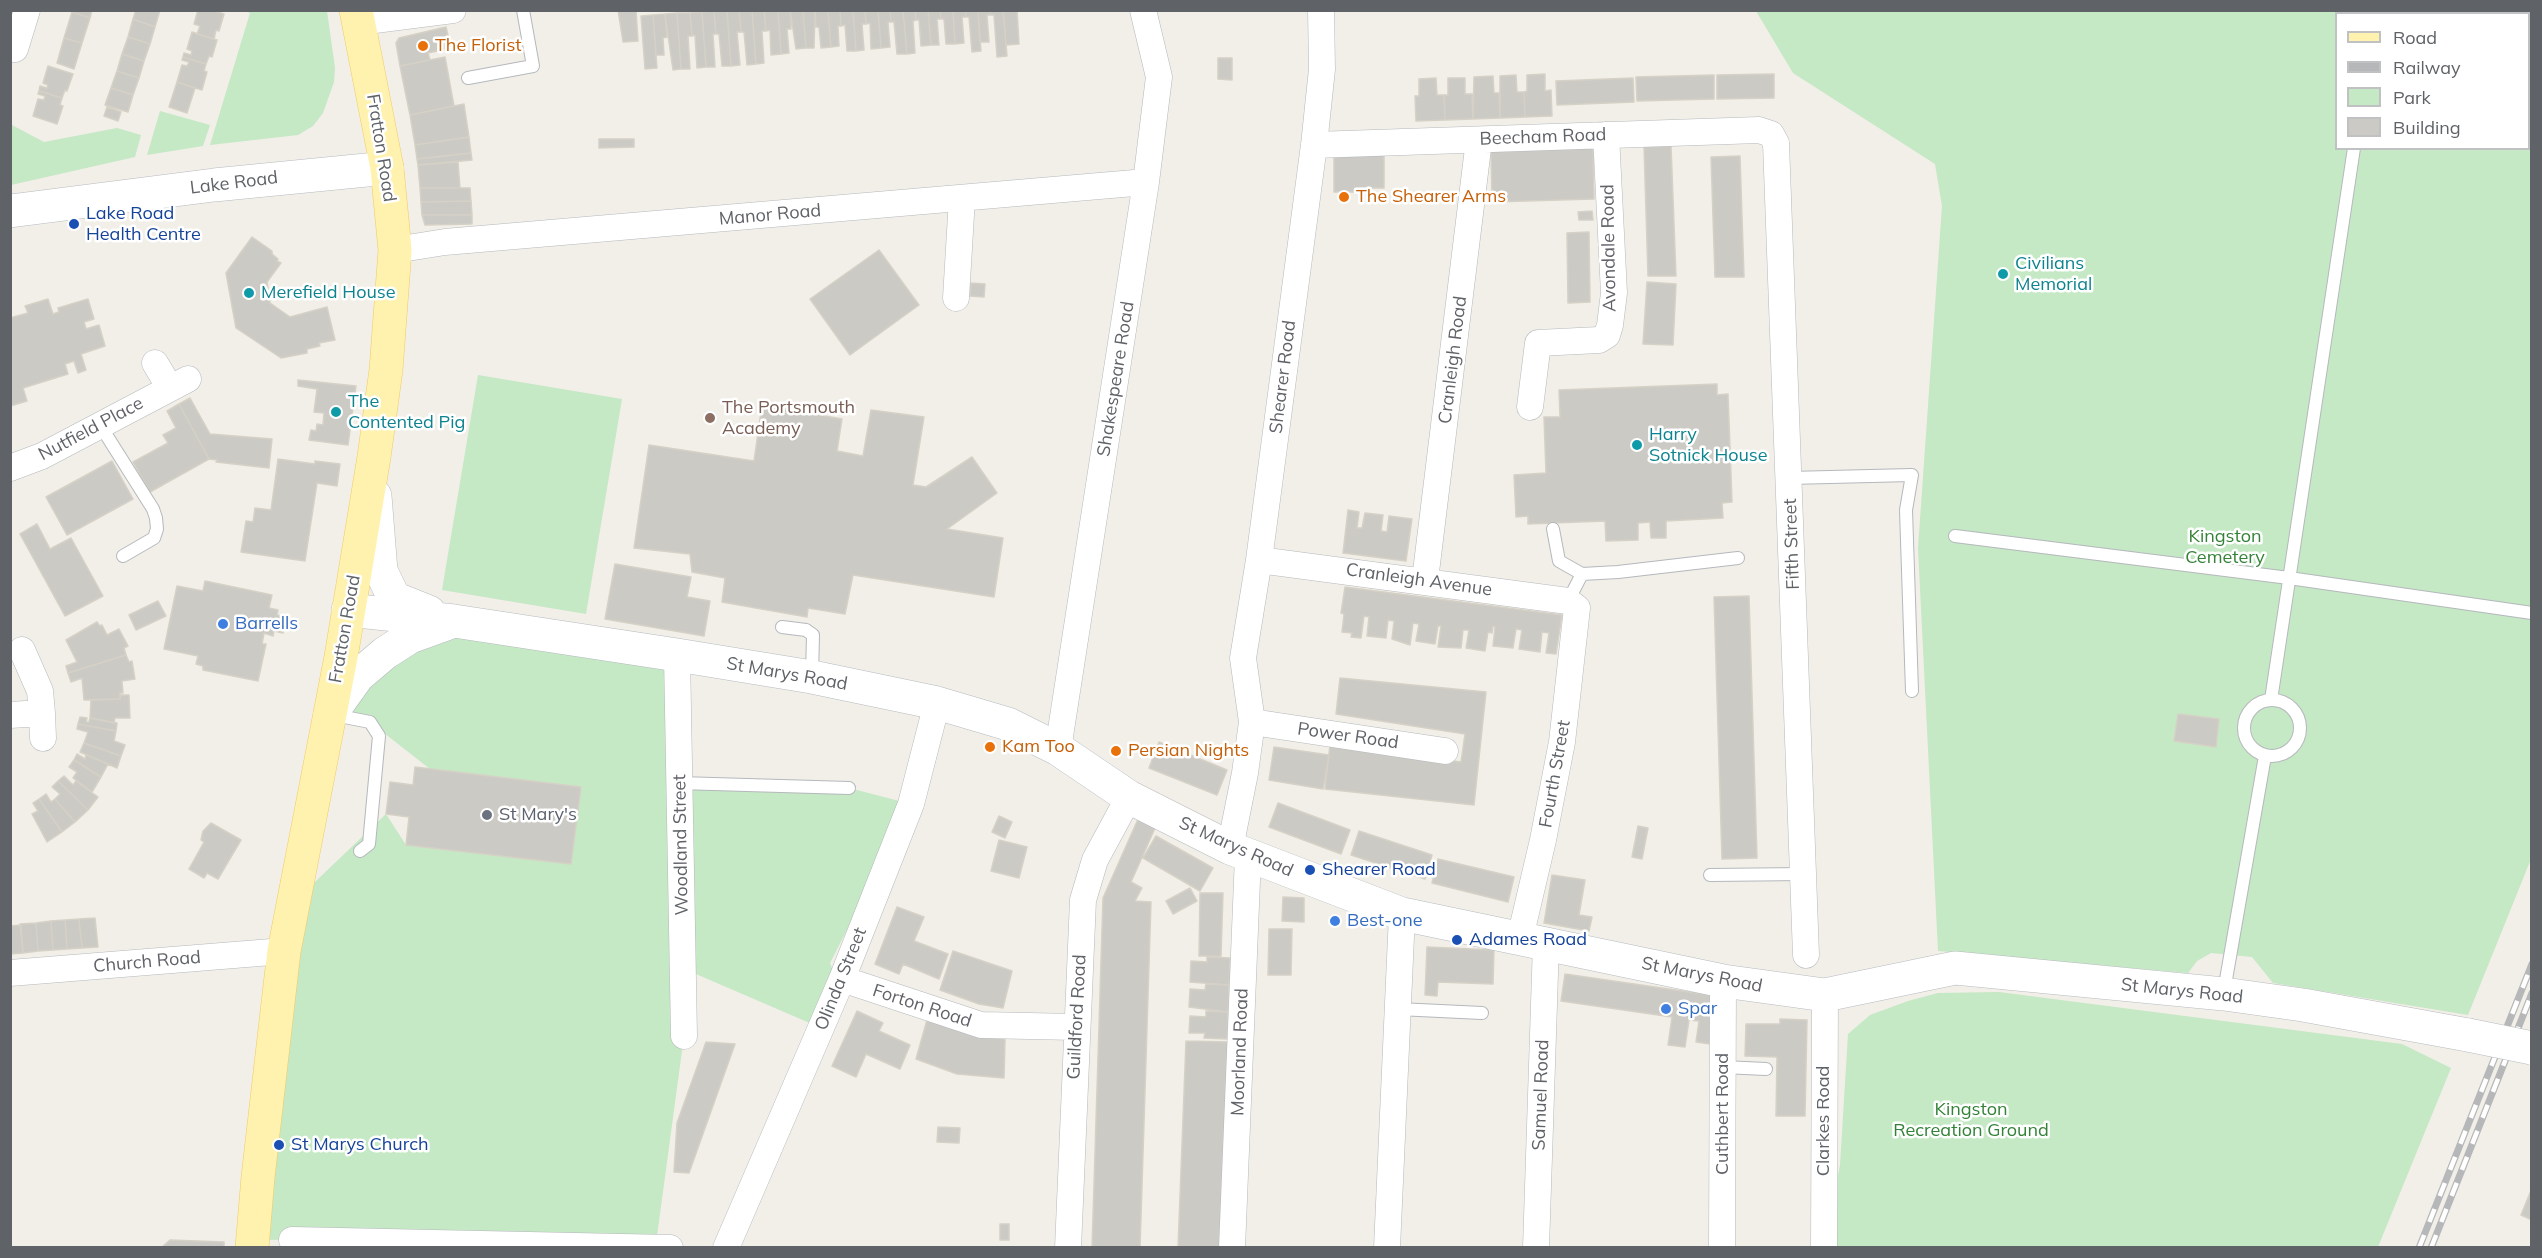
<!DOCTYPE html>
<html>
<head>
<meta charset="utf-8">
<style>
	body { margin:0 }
	#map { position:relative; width:2542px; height:1258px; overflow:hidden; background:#f1efe8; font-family:Mulish,sans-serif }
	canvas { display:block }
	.frame { position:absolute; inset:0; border:12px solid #5f6368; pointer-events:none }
	.legend { position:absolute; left:2335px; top:12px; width:195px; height:138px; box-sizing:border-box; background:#fff; border:2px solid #bfc1c3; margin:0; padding:8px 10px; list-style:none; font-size:18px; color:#5f6368 }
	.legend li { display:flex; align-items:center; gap:12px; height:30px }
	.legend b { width:30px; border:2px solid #bfc1c3 }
</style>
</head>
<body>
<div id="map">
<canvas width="2542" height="1258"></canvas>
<div class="frame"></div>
<ul class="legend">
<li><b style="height:8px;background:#fff2af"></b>Road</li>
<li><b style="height:8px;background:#b6b7b8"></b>Railway</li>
<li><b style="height:16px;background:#c5e8c5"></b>Park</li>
<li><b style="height:16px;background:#cccac5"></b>Building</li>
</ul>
</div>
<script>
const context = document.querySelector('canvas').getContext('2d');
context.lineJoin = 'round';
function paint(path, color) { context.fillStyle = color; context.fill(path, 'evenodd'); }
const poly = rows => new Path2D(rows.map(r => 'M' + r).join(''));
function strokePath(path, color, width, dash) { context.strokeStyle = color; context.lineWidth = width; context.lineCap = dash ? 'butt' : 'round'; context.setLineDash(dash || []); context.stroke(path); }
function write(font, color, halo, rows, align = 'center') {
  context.font = font + ' Mulish,sans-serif'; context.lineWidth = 5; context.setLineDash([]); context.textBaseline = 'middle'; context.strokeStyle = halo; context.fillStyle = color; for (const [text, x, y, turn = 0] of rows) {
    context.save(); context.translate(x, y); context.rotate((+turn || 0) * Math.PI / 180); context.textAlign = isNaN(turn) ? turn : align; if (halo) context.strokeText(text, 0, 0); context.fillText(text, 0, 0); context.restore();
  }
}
const green = poly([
	[245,11,327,11,335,68,334,82,323,113,313,126,298,135,210,145,250,13],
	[1756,11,2531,11,2531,859,2468,1015,2273,983,2252,957,2211,953,2197,961,2188,973,1938,951,1918,548,1942,206,1935,164,1793,73],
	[2336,14,2528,14,2528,148,2336,148],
	[160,111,210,125,203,146,147,155],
	[10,124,44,142,117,128,141,135,135,157,11,185],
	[478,375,622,399,586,614,442,590],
	[454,621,677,655,684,1036,657,1236,253,1240,294,902,386,814,406,845,571,864,580,787,430,769,370,722,330,715],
	[692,783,849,788,911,804,830,963,839,986,812,1024,689,971],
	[1999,992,2402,1044,2451,1068,2378,1247,1837,1248,1835,1191,1840,1165,1848,1034,1870,1015,1908,1001,1938,993]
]);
const building = poly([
	[73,10,92,10,90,18,72,12,73,10],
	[136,10,160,10,155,27,133,19,136,10],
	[198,10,212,10,224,14,219,31,216,30,214,39,197,34,200,26,194,24,198,10],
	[618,10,636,10,638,41,623,42,618,10],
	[727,10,739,10,741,32,737,32,740,65,731,66,727,10],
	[727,10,731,66,722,66,719,34,716,34,714,11,727,10],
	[739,10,752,10,756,64,747,65,744,32,741,32,739,10],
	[752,10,764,10,766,31,762,31,764,63,756,64,752,10],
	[764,10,778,10,781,54,771,55,770,30,766,31,764,10],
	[778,10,790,10,791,29,787,29,789,53,781,54,778,10],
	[790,10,803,10,806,48,796,49,790,10],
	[803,10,815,10,814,48,806,48,803,10],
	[815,10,828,10,831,47,821,48,819,27,816,27,815,10],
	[828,10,840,10,841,26,838,26,839,46,831,47,828,10],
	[840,10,853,10,856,51,847,51,845,25,841,26,840,10],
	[853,10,865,10,866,24,862,24,864,50,856,51,853,10],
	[865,10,878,10,881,48,871,49,870,23,866,24,865,10],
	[878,10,890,10,891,22,888,22,890,47,881,48,878,10],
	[890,10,903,10,907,54,897,54,894,22,891,22,890,10],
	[903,10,915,10,916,20,913,21,915,53,907,54,903,10],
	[915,10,928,10,931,45,921,46,919,20,916,20,915,10],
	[928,10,940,10,941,19,937,19,939,45,931,45,928,10],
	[940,10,953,10,955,44,946,44,944,19,941,19,940,10],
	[953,10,965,10,966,17,962,17,964,43,955,44,953,10],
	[965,10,978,10,981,51,972,52,969,17,966,17,965,10],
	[978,10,990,10,990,15,987,15,989,42,980,42,978,10],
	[990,10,1003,10,1007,56,997,57,994,15,990,15,990,10],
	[1003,10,1017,10,1019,44,1006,45,1003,10],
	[714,11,716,34,713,34,715,67,706,67,702,12,714,11],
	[72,12,90,18,82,43,64,38,72,12],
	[702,12,706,67,697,68,695,35,692,36,690,13,702,12],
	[677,13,681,69,673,70,665,14,677,13],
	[677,13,690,13,692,36,688,36,690,69,681,69,677,13],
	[665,14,667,37,663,38,664,55,656,55,653,15,665,14],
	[653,15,657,68,645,69,641,16,653,15],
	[133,19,155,27,150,44,128,37,133,19],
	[446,27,451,48,428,53,430,60,400,66,396,43,399,38,446,27],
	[192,32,217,40,212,57,209,56,206,64,183,57,184,53,191,55,192,51,187,49,192,32],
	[128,37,150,44,144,61,122,54,128,37],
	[64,38,82,43,74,69,57,63,64,38],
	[122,54,144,61,139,78,117,71,122,54],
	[183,57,206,64,204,71,207,72,202,90,177,82,182,65,187,66,189,62,182,60,183,57],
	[445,57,454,106,410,115,400,66,445,57],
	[1218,58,1232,58,1232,80,1218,79,1218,58],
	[48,66,73,74,67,91,65,90,62,98,39,91,40,86,47,88,48,85,43,83,48,66],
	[117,71,139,78,133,95,111,88,117,71],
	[1545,74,1545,91,1551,90,1552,116,1525,117,1524,92,1527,91,1527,75,1545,74],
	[1774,74,1774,98,1717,99,1717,75,1774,74],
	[1516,75,1517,92,1524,92,1525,117,1500,118,1500,76,1516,75],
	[1714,75,1714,99,1637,101,1636,77,1714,75],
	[1493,76,1494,93,1499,93,1500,118,1473,119,1474,77,1493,76],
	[1436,78,1437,95,1444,95,1445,120,1416,121,1415,96,1419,96,1419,79,1436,78],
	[1448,78,1465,78,1465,94,1472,94,1473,119,1445,120,1444,95,1448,95,1448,78],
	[1633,78,1634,102,1557,105,1556,81,1633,78],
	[177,82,195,88,187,113,169,107,177,82],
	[111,88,133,95,128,112,105,105,111,88],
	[39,91,62,98,60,105,63,106,57,124,33,116,38,99,44,100,45,96,38,94,39,91],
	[464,104,469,137,415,145,410,115,464,104],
	[107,107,121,112,118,121,104,116,107,107],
	[469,137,471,153,417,159,415,145,469,137],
	[599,139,634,139,634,147,599,148,599,139],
	[1671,146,1676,276,1648,276,1644,147,1671,146],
	[1593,148,1594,199,1492,202,1491,150,1593,148],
	[1334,151,1384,152,1384,188,1361,188,1361,192,1334,192,1334,151],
	[471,153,472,160,418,165,417,159,471,153],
	[1740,156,1744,277,1715,277,1711,157,1740,156],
	[458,162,460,188,420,188,418,165,458,162],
	[420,188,470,188,471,201,421,202,420,188],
	[471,201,472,215,422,215,421,202,471,201],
	[1592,211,1593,220,1579,220,1578,212,1592,211],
	[422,215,472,215,472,224,425,225,422,215],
	[1589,232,1590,302,1568,303,1567,233,1589,232],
	[252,237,272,251,272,254,278,259,277,261,281,263,267,282,270,303,290,317,327,307,335,340,319,343,320,346,307,349,307,353,281,358,236,328,226,273,252,237],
	[879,250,919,305,850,355,810,299,879,250],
	[1647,282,1676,284,1673,345,1643,344,1647,282],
	[971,283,985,284,984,297,970,296,971,283],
	[48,299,53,314,59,312,58,308,88,299,94,319,84,322,86,329,99,325,105,346,81,354,86,370,78,373,74,361,65,364,68,374,23,388,27,401,10,406,10,318,28,313,25,306,48,299],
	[298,380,356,386,348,445,309,440,311,430,316,431,317,424,323,425,324,413,314,412,317,389,298,386,298,380],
	[1717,384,1717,395,1728,394,1732,502,1722,503,1723,518,1666,521,1666,538,1651,538,1650,522,1638,523,1638,540,1606,541,1605,521,1528,524,1528,516,1516,517,1514,475,1546,473,1544,417,1560,417,1559,390,1717,384],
	[190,398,210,434,272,439,269,468,216,462,217,460,209,459,179,404,190,398],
	[179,404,209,459,150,492,133,462,168,443,163,435,176,428,167,411,179,404],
	[762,405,842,419,837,451,863,456,871,410,924,417,913,485,926,487,972,457,997,493,947,529,1003,538,994,597,853,575,845,614,808,608,807,617,722,602,725,578,692,572,690,554,634,548,649,445,754,461,762,405],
	[278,459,315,464,315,461,340,464,337,486,317,483,305,561,241,552,246,521,253,522,255,508,271,510,278,459],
	[112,461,133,499,67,535,46,497,112,461],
	[1348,510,1359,512,1357,528,1362,528,1365,513,1383,515,1381,531,1387,532,1389,516,1412,519,1406,561,1343,553,1348,510],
	[37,524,50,549,71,538,103,596,65,616,20,534,37,524],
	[615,564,691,577,687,597,710,601,704,636,605,619,615,564],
	[205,581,272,595,269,608,278,610,277,615,286,617,283,633,274,631,273,636,264,633,262,644,266,644,258,681,203,670,203,666,196,664,198,656,164,649,177,586,203,591,205,581],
	[1345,587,1562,615,1556,654,1546,653,1549,633,1542,632,1540,652,1519,649,1522,630,1516,629,1513,648,1493,646,1495,627,1493,626,1492,633,1488,632,1485,651,1466,648,1469,630,1463,630,1461,648,1438,647,1441,626,1438,626,1435,644,1416,641,1419,624,1413,623,1410,645,1392,639,1394,621,1388,620,1386,638,1367,636,1369,617,1364,616,1361,638,1351,637,1352,633,1342,632,1344,614,1341,613,1345,587],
	[1749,596,1757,858,1722,859,1714,597,1749,596],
	[158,601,166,616,136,630,129,615,158,601],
	[97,622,100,626,102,625,107,635,119,629,128,646,124,648,126,655,68,673,66,666,77,662,66,640,97,622],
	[126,655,129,662,132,661,135,679,122,681,123,693,120,693,120,699,84,700,82,678,71,682,68,673,126,655],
	[1340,678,1486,692,1474,805,1325,789,1330,745,1461,762,1465,734,1336,714,1340,678],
	[121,695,129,695,130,718,115,718,114,723,90,718,91,700,120,699,121,695],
	[2178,714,2219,719,2216,747,2174,741,2178,714],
	[80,717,87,718,86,722,89,722,90,718,117,723,116,731,78,724,80,717],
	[78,724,116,731,114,741,125,745,121,756,84,743,88,732,77,729,78,724],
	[1159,742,1227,770,1217,795,1149,768,1159,742],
	[84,743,121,756,117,768,80,752,84,743],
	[1274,747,1329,755,1323,789,1269,780,1274,747],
	[77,754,85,759,86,755,108,764,101,777,74,760,77,754],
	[74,760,101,777,92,792,73,778,77,772,69,767,74,760],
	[415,767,581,787,571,864,406,845,409,817,386,814,390,782,413,785,415,767],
	[64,776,73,785,76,781,98,797,88,810,58,781,64,776],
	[58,781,88,810,75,822,55,799,60,794,52,787,58,781],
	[46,794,51,802,55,799,75,822,62,832,39,799,46,794],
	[39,799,62,832,47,842,32,814,38,811,33,803,39,799],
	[1278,803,1350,830,1341,854,1269,827,1278,803],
	[999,816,1012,822,1005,838,992,832,999,816],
	[1139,817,1156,826,1131,882,1142,888,1135,901,1151,902,1140,1248,1092,1248,1103,898,1139,817],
	[211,823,241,840,218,879,207,873,204,878,189,869,204,842,201,840,203,831,211,823],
	[1638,826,1648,828,1642,859,1632,857,1638,826],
	[1359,831,1432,855,1425,879,1351,855,1359,831],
	[1156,836,1213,868,1200,891,1143,858,1156,836],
	[999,840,1027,847,1019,878,991,871,999,840],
	[1438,859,1514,877,1508,902,1432,883,1438,859],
	[1552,875,1585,880,1579,915,1592,917,1589,931,1544,923,1552,875],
	[1190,888,1197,901,1173,914,1166,901,1190,888],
	[1200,893,1223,893,1221,956,1199,956,1200,893],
	[1283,897,1304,898,1304,922,1282,921,1283,897],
	[897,907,924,917,914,941,948,954,939,979,903,964,899,974,875,964,897,907],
	[95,918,98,947,82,948,79,919,95,918],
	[79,919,82,948,67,949,65,920,79,919],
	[65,920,67,949,53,950,51,921,65,920],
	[51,921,53,950,38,951,36,923,51,921],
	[36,923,38,951,23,953,20,924,36,923],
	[21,925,23,953,10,954,10,926,21,925],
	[1269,929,1292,929,1291,975,1268,975,1269,929],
	[1427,947,1494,950,1493,984,1438,982,1437,996,1425,995,1427,947],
	[953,951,1012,971,1003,1008,979,1004,940,990,953,951],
	[1207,957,1230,958,1229,985,1190,982,1191,961,1207,962,1207,957],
	[1565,974,1717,996,1710,1044,1696,1042,1699,1021,1689,1020,1685,1047,1668,1045,1672,1017,1561,1001,1565,974],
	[1206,984,1229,985,1228,1012,1189,1007,1190,989,1205,990,1206,984],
	[857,1011,883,1023,879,1031,910,1045,900,1069,866,1054,856,1077,832,1066,857,1011],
	[1206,1011,1228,1012,1227,1039,1204,1038,1205,1033,1189,1033,1190,1016,1206,1017,1206,1011],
	[1780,1019,1807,1020,1805,1116,1776,1116,1777,1057,1745,1056,1746,1024,1780,1024,1780,1019],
	[927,1020,969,1034,1005,1039,1004,1078,957,1074,916,1059,927,1020],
	[1186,1041,1230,1042,1220,1248,1178,1248,1186,1041],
	[706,1042,735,1044,689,1173,674,1172,677,1123,706,1042],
	[938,1127,960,1128,959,1143,937,1142,938,1127],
	[2532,1188,2532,1220,2521,1215,2532,1188],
	[1000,1224,1009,1224,1009,1240,1000,1240,1000,1224],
	[170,1240,224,1242,224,1248,161,1248,170,1240]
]);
const lane = poly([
	[2374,14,2375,10],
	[468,78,533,66,523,10],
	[100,425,153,509,156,518,157,529,154,538,123,556],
	[1789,478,1912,475,1906,510,1912,691],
	[1553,529,1559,561,1582,574],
	[1955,536,2289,578,2532,613],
	[1568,601,1582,574,1618,572,1738,558],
	[782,627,806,630,813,635,812,675],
	'2244 728a28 28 0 1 1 56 0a28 28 0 1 1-56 0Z',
	[2271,700,2354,148],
	[334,715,370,722,379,736,369,844,360,851],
	[679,783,849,788],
	[1710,875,1804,874],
	[2224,991,2265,756],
	[1398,1009,1482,1013],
	[1723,1067,1766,1069]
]);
const street = poly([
	[359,22,453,10],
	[15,49,27,10],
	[1314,145,1759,130,1771,134,1776,143,1806,955],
	[395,250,445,242,1146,182],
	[956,298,962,198],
	[155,363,170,388],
	[1530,407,1538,343,1599,340,1607,335,1610,325,1614,293,1606,135],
	[10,468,42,456,188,379],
	[1259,560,1568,601,1577,608,1562,742,1543,840,1520,938],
	[1425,580,1479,140],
	[677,655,684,1036],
	[42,713,43,738],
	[10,715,42,713,40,691,22,650],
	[1252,722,1445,751],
	[1058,749,1146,182,1159,77,1143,10],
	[1230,848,1245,773,1252,722,1243,658,1259,560,1314,145,1322,69,1321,10],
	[10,973,284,951],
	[842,979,981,1025,1076,1027],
	[292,1240,670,1248],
	[726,1248,842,979,911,804,937,703],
	[1068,1248,1083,900,1095,860,1129,797],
	[1232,1248,1248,856],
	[1387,1248,1402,914],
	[1536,1248,1546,943],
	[1722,1248,1723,981],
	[1824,1248,1825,995]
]);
const secondary = poly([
	[10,211,214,185,387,168],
	[375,496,381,571,394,598,429,612],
	[348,610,454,621,677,655,812,677,937,703,1008,724,1058,749,1129,797,1230,848,1402,914,1723,981,1825,995,1955,968,2224,994,2303,1005,2468,1035],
	[330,715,358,676,385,653,410,637,446,624]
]);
const primary = poly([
	[252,1248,258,1177,284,951,341,657,374,457,386,370,395,250,387,168,356,10]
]);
const rail = poly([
	[2419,1248,2532,964],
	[2431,1248,2532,993]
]);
const secondaryBridge = poly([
	[2468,1035,2532,1048]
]);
const markers = [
	[423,46,6,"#e8710a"],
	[1344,197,6,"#e8710a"],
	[74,224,6,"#1a4fb4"],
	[2003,274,6,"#0f9aa8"],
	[249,293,6,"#0f9aa8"],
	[336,412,6,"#0f9aa8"],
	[710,418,6,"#8d6e63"],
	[1637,445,6,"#0f9aa8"],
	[223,624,6,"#3f7fe0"],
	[990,747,6,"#e8710a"],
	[1116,751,6,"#e8710a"],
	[487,815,6,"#6b7280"],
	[1310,870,6,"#1a4fb4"],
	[1335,921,6,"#3f7fe0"],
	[1457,940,6,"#1a4fb4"],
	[1666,1009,6,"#3f7fe0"],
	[279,1145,6,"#1a4fb4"]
];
const foodNames = [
	["The Florist",435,46],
	["The Shearer Arms",1356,197],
	["Kam Too",1002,747],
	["Persian Nights",1128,751]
];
const streetNames = [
	["Beecham Road",1543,137,-2],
	["Fratton Road",381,148,81],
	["Lake Road",234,183,-7],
	["Manor Road",770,215,-5],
	["Avondale Road",1609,248,-91],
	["Cranleigh Road",1453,360,-83],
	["Shearer Road",1283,377,-83],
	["Shakespeare Road",1116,379,-81],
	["Nutfield Place",91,429,-28],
	["Fifth Street",1792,544,-92],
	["Cranleigh Avenue",1419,580,8],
	["Fratton Road",345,629,-80],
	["St Marys Road",787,674,10],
	["Power Road",1348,736,8],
	["Fourth Street",1555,774,-80],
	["Woodland Street",681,845,-91],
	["St Marys Road",1236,847,24],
	["Church Road",147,962,-5],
	["St Marys Road",1702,975,11],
	["Olinda Street",841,979,-68],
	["St Marys Road",2182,991,6],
	["Forton Road",922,1006,18],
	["Guildford Road",1077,1017,-87],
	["Moorland Road",1240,1052,-88],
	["Samuel Road",1541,1095,-88],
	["Cuthbert Road",1723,1114,-90],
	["Clarkes Road",1824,1121,-90]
];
const transitNames = [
	["Lake Road",86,214],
	["Health Centre",86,235],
	["Shearer Road",1322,870],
	["Adames Road",1469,940],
	["St Marys Church",291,1145]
];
const cultureNames = [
	["Civilians",2015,264],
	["Memorial",2015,285],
	["Merefield House",261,293],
	["The",348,402],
	["Contented Pig",348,423],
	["Harry",1649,435],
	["Sotnick House",1649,456]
];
const educationNames = [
	["The Portsmouth",722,408],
	["Academy",722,429]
];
const parkNames = [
	["Kingston",2225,537],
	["Cemetery",2225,558],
	["Kingston",1971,1110],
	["Recreation Ground",1971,1131]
];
const shopNames = [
	["Barrells",235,624],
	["Best-one",1347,921],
	["Spar",1678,1009]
];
const worshipNames = [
	["St Mary's",499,815]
];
paint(green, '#c5e8c5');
paint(building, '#cccac5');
strokePath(building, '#d6d1c6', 1.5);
strokePath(lane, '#b5b8bc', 14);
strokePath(street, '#b5b8bc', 27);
strokePath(secondary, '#b6babf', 34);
strokePath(primary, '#f2c960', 34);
strokePath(lane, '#fff', 12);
strokePath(street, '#fff', 26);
strokePath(secondary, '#fff', 33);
strokePath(primary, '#fff2af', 33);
strokePath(rail, '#b6b7b8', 7);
strokePath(rail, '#fff', 4.5, [14]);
strokePath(secondaryBridge, '#b6babf', 34, []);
strokePath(secondaryBridge, '#fff', 33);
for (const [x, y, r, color] of markers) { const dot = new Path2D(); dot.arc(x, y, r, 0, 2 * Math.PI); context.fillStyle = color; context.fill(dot); strokePath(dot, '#fff', 2); }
write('18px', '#c56008', '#fff', foodNames, 'left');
write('18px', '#5f6368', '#fff', streetNames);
write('18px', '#164399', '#fff', transitNames, 'left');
write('18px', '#0d838f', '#fff', cultureNames, 'left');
write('18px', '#785e54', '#fff', educationNames, 'left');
write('18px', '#348238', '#fff', parkNames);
write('18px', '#366cbe', '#fff', shopNames, 'left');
write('18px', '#5b616d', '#fff', worshipNames, 'left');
</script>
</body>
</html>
